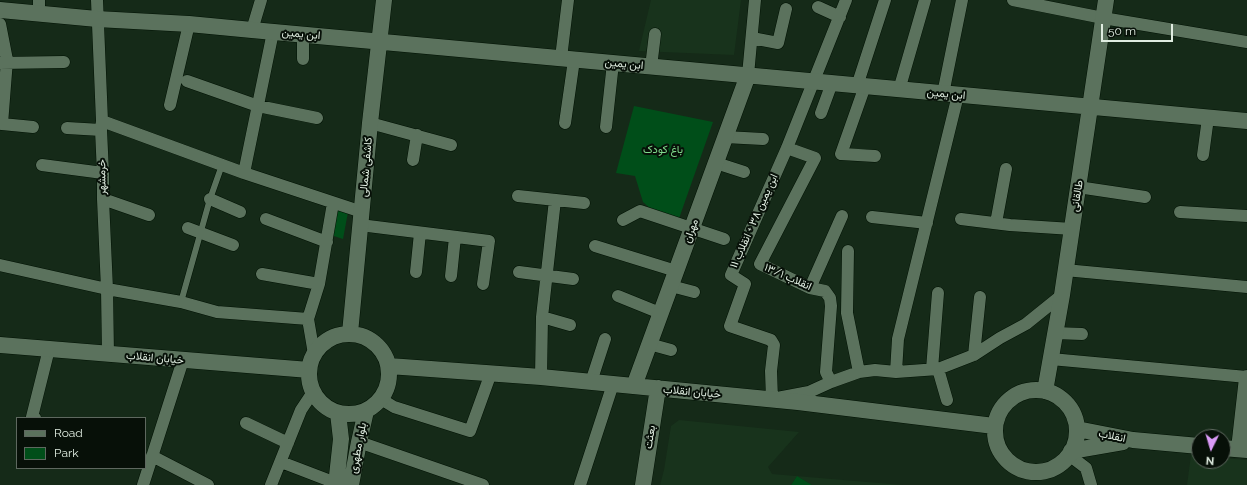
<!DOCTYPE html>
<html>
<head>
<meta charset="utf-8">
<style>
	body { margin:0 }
	#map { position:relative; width:1247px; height:485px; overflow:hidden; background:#152a18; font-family:Raleway,sans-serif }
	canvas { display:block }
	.legend { position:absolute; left:16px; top:417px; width:130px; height:52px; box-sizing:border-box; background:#071008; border:1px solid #5e685f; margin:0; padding:5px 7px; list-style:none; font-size:12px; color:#e0ede1 }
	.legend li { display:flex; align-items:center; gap:8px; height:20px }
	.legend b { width:20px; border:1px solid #5e685f }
	.north { position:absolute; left:1191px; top:429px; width:40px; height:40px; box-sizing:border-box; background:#071008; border:1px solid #5e685f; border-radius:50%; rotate:185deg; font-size:11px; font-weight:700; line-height:16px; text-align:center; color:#e0ede1 }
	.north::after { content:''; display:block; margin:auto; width:14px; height:18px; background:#da9af6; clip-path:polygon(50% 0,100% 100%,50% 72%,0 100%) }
	.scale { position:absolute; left:1101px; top:24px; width:72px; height:18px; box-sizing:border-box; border:2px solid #e0ede1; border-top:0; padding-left:5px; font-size:12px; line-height:14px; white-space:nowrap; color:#e0ede1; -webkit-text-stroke:3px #071008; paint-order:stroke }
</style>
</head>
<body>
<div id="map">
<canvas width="1247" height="485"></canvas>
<ul class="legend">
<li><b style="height:5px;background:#5b725d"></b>Road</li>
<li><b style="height:11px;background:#004e19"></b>Park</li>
</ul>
<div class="north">N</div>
<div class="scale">50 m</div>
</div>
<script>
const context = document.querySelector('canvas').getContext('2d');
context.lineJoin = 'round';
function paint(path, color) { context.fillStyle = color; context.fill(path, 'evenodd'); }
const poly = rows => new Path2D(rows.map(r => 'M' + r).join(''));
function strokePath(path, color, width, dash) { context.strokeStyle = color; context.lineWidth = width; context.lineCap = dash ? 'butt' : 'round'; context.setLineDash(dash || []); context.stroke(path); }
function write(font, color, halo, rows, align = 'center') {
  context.font = font + ' Raleway,Vazirmatn,sans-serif'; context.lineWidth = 4; context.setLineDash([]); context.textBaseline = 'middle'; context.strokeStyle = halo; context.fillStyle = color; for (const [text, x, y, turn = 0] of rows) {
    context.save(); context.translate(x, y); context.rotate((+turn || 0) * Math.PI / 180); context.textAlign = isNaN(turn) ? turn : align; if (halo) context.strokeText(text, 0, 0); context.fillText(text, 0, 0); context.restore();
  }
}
const built = poly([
	[651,0,741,0,734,55,639,51],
	[679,420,799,432,768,467,772,474,903,485,812,485,797,476,791,485,660,485,664,470,671,426],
	[1191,455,1199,455,1199,461,1223,461,1223,458,1247,460,1247,485,1187,485]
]);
const green = poly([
	[634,106,713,122,676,227,665,222,643,202,635,176,616,173],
	[334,208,348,212,343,239,331,235],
	[797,476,812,485,791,485]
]);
const lane = poly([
	[181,302,210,199,222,165]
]);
const street = poly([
	[97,0,102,121,101,130,103,173,103,199,107,289,108,354],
	[846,0,787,148,731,275,745,284,730,326,771,340,774,345,771,371,772,399,809,392,831,382,859,372,875,370,896,372,938,369,974,355,1000,338,1026,324,1062,295],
	[1013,0,1103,18,1247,42],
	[818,7,840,17],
	[39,14,39,0],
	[0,24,7,60,2,124,33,127],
	[252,30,261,0],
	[752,38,778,43,786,9],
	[561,58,568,0],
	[303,59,303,34],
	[0,63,64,62],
	[651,67,655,34],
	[748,75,755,0],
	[187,81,258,106,317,118],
	[857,86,885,0],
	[865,86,841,154,875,156],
	[899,90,925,0],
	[943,94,962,0],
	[170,105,189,24],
	[821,113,832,83],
	[102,121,244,173,362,212],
	[370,123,451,145],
	[565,123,574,60],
	[606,127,613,63],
	[67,128,101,130],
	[725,137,763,139],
	[787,148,815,158,760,264,810,288,825,291,830,298,831,306,826,372,831,382],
	[1203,155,1208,118],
	[413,160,417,135],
	[716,163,744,172],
	[42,165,103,173],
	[244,173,273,32],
	[1078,187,1145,197],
	[518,196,584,203],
	[103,199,149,215],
	[210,199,240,212],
	[1180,212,1247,216],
	[872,217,927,223],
	[266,219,327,242],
	[961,219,1010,225,1072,229],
	[623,220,640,211,724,239],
	[996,223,1006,169],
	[360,225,489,241,483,284],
	[188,228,233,245],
	[595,246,676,271],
	[848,251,847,313,859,372],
	[0,265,107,289,181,302,217,312,308,319,314,354],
	[1065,270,1247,287],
	[416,272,420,233],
	[519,272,573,279],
	[262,274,319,284],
	[451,276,455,237],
	[671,286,694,292],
	[810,288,842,216],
	[618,296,660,313],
	[542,317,570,325],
	[308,319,319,284,333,203],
	[1055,333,1082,334],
	[649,344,671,350],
	[974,355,980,297],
	[1051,359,1247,377],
	[932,369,938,293],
	[938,369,947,400],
	[896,372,898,339,958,95],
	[541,377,542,317,555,200],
	[591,382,605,339],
	[381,399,394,407,470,431,491,373],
	[35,418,32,417,49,349],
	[246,423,288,443],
	[359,442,483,485],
	[1069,455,1086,468,1091,485],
	[152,456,208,485],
	[281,462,336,483],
	[143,485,183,360],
	[271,485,301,410,313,392],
	[580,485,613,384]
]);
const secondary = poly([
	[0,10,97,19,189,24,252,30,1247,121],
	[350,333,370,123,384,0],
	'309 374a40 40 0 1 1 80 0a40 40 0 1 1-80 0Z',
	[0,345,309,370],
	[389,366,541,377,798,402,994,426],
	[634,386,748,75],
	'995 431a41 41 0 1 1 82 0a41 41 0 1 1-82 0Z',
	[1045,391,1062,295,1106,0],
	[1077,429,1133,440,1199,446],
	[1223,448,1247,450],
	[1239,449,1247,378],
	[1071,451,1123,442],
	[336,485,341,439,338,413],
	[351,485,359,442,366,411],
	[643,485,658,388]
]);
const streetNames = [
	["ابن یمین",301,34,5],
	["ابن یمین",624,64,5],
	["ابن یمین",946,94,5],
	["کاشفی شمالی",366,167,-85],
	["خرمشهر",102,177,-91],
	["طالقانی",1077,196,-81],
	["ابن یمین ۳۸ + انقلاب ۱۱",754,221,-66],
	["مهران",691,231,-70],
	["انقلاب ۱۳/۱",788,277,24],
	["خیابان انقلاب",155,358,5],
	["خیابان انقلاب",692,392,5],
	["انقلاب",1112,436,12],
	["بعثت",650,437,-81],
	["بلوار مطهری",358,448,-79]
];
const parkNames = [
	["باغ کودک",663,150]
];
paint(built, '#18331c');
paint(green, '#004e19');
strokePath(lane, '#011204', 7);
strokePath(street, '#011204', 13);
strokePath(secondary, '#011204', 17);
strokePath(lane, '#5b725d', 6);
strokePath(street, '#5b725d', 12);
strokePath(secondary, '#5b725d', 16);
write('11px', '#e0ede1', '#071008', streetNames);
write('11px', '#80db8d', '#071008', parkNames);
</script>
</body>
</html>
